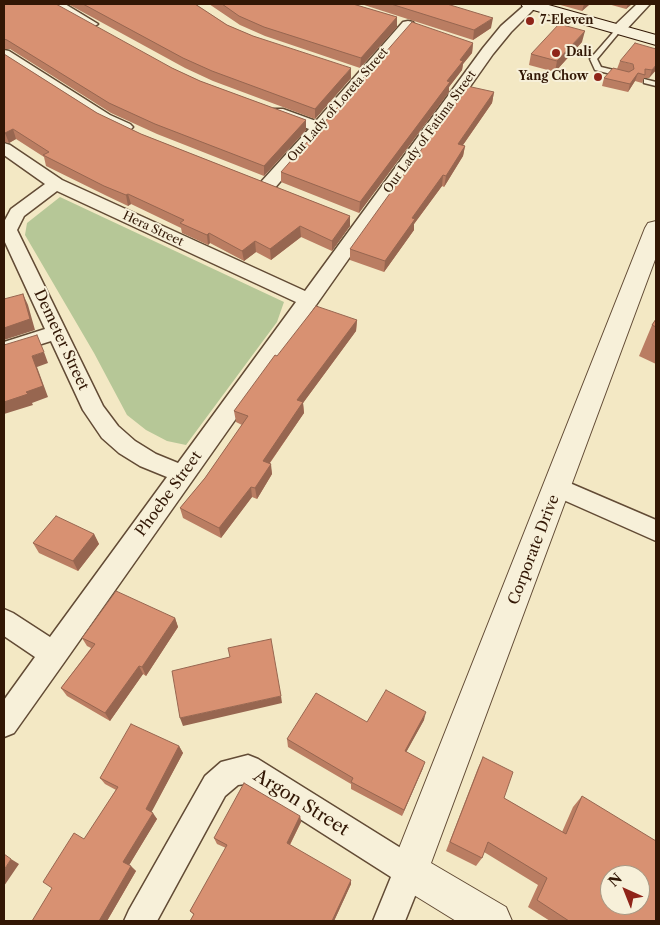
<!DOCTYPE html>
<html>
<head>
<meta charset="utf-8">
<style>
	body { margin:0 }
	#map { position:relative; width:660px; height:925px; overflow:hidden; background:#f3e8c4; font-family:"Libre Caslon Text",serif }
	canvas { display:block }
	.frame { position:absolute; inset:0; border:5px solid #321705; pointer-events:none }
	.north { position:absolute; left:600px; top:865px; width:50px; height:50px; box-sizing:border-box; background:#f7f0d9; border:1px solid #a89984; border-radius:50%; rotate:316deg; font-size:14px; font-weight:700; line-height:20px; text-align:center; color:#321705 }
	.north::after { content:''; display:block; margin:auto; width:18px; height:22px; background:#8f2418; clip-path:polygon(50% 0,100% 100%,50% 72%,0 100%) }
</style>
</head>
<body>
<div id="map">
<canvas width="660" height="925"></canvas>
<div class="frame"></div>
<div class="north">N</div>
</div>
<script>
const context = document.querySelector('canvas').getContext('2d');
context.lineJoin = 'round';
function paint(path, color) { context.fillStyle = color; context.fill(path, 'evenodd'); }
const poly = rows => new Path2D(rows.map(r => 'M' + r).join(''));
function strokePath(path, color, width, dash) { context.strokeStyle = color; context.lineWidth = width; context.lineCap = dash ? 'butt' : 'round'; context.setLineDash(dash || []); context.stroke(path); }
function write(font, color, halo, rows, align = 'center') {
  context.font = font + ' "Libre Caslon Text",serif'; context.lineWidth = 4; context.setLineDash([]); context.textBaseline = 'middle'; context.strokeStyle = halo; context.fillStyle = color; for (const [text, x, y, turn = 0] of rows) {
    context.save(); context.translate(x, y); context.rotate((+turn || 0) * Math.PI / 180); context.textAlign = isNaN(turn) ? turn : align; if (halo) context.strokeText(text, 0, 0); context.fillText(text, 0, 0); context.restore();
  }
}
const green = poly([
	[60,197,284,302,277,322,186,445,167,441,146,430,127,415,94,353,25,235,27,223]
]);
const service = poly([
	[617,28,622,29,597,59,601,67,626,73,626,77,623,77,595,70,590,59,617,28],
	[644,79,656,82,656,86,644,83,644,79]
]);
const minor = poly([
	[50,4,65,4,98,24,91,28,86,27,51,7,50,4],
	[526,4,539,4,511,32,493,54,63,664,14,733,4,737,4,700,35,657,4,636,4,609,13,613,50,637,167,477,140,466,119,453,102,438,83,410,51,341,4,356,4,342,45,329,4,240,4,222,11,209,45,184,4,155,4,143,10,145,62,180,305,291,483,48,501,26,526,4],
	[57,191,296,302,178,463,156,454,135,441,118,426,103,406,17,230,24,216,57,191],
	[637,4,650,4,624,32,614,32,612,29,614,26,637,4],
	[408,21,413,22,415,25,413,28,273,190,261,190,259,186,261,182,309,129,273,115,270,112,273,109,283,109,316,121,403,22,408,21],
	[4,50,9,51,110,115,130,124,133,127,130,130,125,132,100,121,4,60,4,50],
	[558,478,656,520,656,541,550,494,546,487,550,480,558,478],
	[248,755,258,759,420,860,425,871,405,921,373,921,391,877,245,784,238,785,225,796,157,921,124,921,129,910,205,776,221,762,248,755]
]);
const tertiary = poly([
	[656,221,656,257,431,863,506,907,512,921,456,921,396,884,390,871,645,228,648,223,656,221]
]);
const secondary = poly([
	[521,4,545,4,656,35,656,45,523,7,521,4]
]);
const wall = poly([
	[4,4,172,68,200,81,306,120,306,130,264,176,157,134,111,113,10,49,4,49],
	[68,4,195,4,227,25,351,78,315,119,213,81,185,68],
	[209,4,353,4,397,17,397,27,360,68,265,36,240,25],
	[361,4,447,4,491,28,473,40],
	[557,4,590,4,582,11],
	[608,4,632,4,626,9],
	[582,42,555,72,529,65,531,54],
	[473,43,472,53,463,64,462,70,449,87,449,92,359,213,281,182,281,172],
	[4,54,97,113,141,134,350,216,350,226,332,251,301,237,271,260,256,252,244,261,210,243,208,245,182,233,181,228,131,204,128,206,107,196,46,166,44,157,16,139,9,143,4,142],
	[620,61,656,70,649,78,644,78,642,83,635,81,628,92,602,86,604,78,617,69],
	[494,92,492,103,463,145,465,146,463,156,444,187,442,186,414,224,414,230,384,272,350,260,350,249],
	[656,319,656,364,639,356,652,325],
	[357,320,356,331,303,403,304,413,270,463,272,474,257,499,252,497,221,538,183,518,180,508,205,478,242,425,236,422,234,411,277,356],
	[94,534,99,544,78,571,39,553,33,543],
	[175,618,178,627,146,676,143,674,110,721,67,696,61,688,91,648,87,646,82,638],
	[424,720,406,752,423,768,402,816,351,789,351,784,288,747,287,739,367,722],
	[179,746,183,753,151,812,157,819,129,865,136,871,107,921,32,921,116,790,105,784,100,778],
	[483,757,504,798,562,832,573,807,582,796,656,921,550,921,528,907,538,885,484,852,482,858,476,866,446,851,478,768],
	[300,816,301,822,290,845,351,884,334,921,190,921,194,915,190,911,226,848,217,844,214,838]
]);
const shadedWall = poly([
	[584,4,590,4,582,11],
	[628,4,632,4,626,9],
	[397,17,397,27,360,68,361,58],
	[493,18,491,28,473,40,474,30],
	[585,31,582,42,555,72,557,61],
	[473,43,472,53,463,64,462,70,449,87,449,92,359,213,360,202,447,81,460,60],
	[656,65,656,70,649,78,652,70],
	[351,68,351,78,315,119,315,109],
	[638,73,635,81,628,92,630,84],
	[494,92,492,103,456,155,458,144],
	[306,120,306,130,264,176,264,166],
	[13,129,16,139,9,143,5,133],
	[465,146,463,156,444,187,446,176],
	[443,175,442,186,414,224,414,230,384,272,385,261,412,218],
	[128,194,131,204,128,206,126,195],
	[350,216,350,226,332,251,332,241],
	[300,226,301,237,271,260,270,249],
	[209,233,210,243,208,245,207,235],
	[255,241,256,252,244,261,242,251],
	[23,294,28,305,35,330,4,340,4,328],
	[357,320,356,331,303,403,304,413,264,471,263,461,297,400],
	[44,352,48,363,37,367,48,397,32,403,33,405,4,414,4,402,26,392,32,356],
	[271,464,272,474,257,499,255,488],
	[251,487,252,497,221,538,219,528],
	[94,534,99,544,78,571,73,561],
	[175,618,178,627,146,676,142,667],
	[139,666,143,674,110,721,105,713],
	[281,696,282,703,183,726,180,718],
	[426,712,424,720,403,758,405,751],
	[179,746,183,753,150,815,146,809],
	[425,762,423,768,402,816,404,810],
	[153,813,157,819,128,867,123,862],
	[300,816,301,822,288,848,287,843],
	[11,859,19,864,4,886,4,870],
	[131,866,136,871,107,921,99,921],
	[351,880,351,884,334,921,332,921]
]);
const building = poly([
	[4,4,56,4,172,68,200,81,306,120,264,166,155,124,109,103,7,40,4,39,4,4],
	[83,4,195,4,227,25,253,36,351,68,315,109,212,71,183,58,83,4],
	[222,4,353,4,397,17,361,58,264,27,239,16,222,4],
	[391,4,447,4,493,18,474,30,391,4],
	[412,22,473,43,460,60,463,61,447,81,450,82,360,202,281,172,412,22],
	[559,24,585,31,557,61,531,54,559,24],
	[635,43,656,49,656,65,652,70,645,69,645,75,638,73,630,84,604,78,613,68,629,72,634,69,633,64,620,61,635,43],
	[4,54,97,113,141,134,350,216,332,241,300,226,270,249,255,241,242,251,209,233,207,235,180,223,184,220,128,194,126,195,104,186,43,155,49,152,13,129,5,133,4,132,4,54],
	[467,86,494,92,458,144,465,146,446,176,443,175,412,218,415,219,385,261,350,249,467,86],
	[23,294,30,319,4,328,4,299,23,294],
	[316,306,357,320,297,400,303,402,263,461,271,464,255,488,251,487,219,528,180,508,205,478,248,416,234,411,275,355,277,356,316,306],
	[656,319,656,327,652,325,656,319],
	[37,335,44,352,32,356,43,386,26,392,28,394,4,402,4,345,37,335],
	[56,516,94,534,73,561,33,543,56,516],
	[116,591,175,618,142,667,139,666,105,713,61,688,95,644,82,638,116,591],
	[271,639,281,696,180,718,172,671,230,657,228,648,271,639],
	[386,690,426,712,405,751,425,762,404,810,351,782,353,778,287,739,316,693,367,722,386,690],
	[131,724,179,746,146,809,153,813,123,862,131,866,99,921,32,921,52,888,43,882,74,833,84,839,118,787,100,778,131,724],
	[483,757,513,772,504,798,566,834,582,796,656,841,656,921,569,921,537,900,547,878,488,842,482,858,450,842,483,757],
	[610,875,640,875,640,905,610,905,610,875],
	[244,783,300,816,287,843,351,880,332,921,190,921,194,914,190,911,227,845,214,838,244,783],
	[4,854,11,859,4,870,4,854]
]);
const markers = [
	[530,21,5,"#8f2418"],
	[556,53,5,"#8f2418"],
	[598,77,5,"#8f2418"]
];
const farPoinames = [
	["7-Eleven",540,21],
	["Dali",566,53],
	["Yang Chow",588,77,"right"]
];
const farStreetnames = [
	["Our Lady of Loreta Street",338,105,-49],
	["Our Lady of Fatima Street",430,132,-54],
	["Hera Street",153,229,25]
];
const streetNames = [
	["Demeter Street",61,340,65],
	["Phoebe Street",169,494,-54],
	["Corporate Drive",534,550,-69]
];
const nearStreetnames = [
	["Argon Street",301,803,32]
];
paint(green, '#b6c797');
strokePath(service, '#624b35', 3);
strokePath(minor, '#624b35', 3);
strokePath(tertiary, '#624b35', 2);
strokePath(secondary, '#321705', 2);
paint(service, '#f7f0d9');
paint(minor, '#f7f0d9');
paint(tertiary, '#f7f0d9');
paint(secondary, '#f7f0d9');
paint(wall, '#ba7d62');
paint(shadedWall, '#976650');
paint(building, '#d89172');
strokePath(building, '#976650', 1);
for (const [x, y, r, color] of markers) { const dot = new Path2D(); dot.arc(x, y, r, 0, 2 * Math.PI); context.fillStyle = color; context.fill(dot); strokePath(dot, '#f7f0d9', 2); }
write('bold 12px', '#321705', '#f7f0d9', farPoinames, 'left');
write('12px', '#321705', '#f7f0d9', farStreetnames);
write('15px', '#321705', '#f7f0d9', streetNames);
write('18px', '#321705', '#f7f0d9', nearStreetnames);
</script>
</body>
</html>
